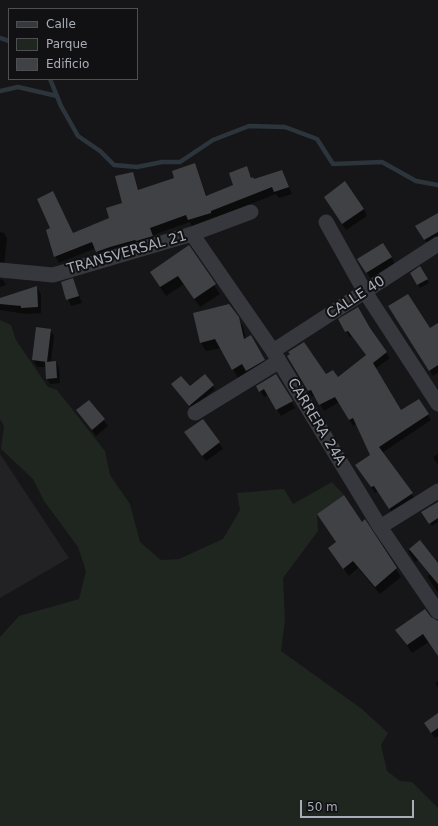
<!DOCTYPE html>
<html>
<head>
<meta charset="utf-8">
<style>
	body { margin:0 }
	#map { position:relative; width:438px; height:826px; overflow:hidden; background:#161618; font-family:"DejaVu Sans",sans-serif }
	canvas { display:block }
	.legend { position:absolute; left:8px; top:8px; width:130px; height:72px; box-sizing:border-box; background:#111113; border:1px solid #4d4f55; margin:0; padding:5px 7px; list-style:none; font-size:12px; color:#a8adb8 }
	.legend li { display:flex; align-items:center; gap:8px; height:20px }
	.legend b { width:20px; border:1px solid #4d4f55 }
	.scale { position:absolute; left:300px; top:800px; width:114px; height:18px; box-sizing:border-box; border:2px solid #a8adb8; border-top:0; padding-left:5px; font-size:12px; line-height:14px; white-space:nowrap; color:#a8adb8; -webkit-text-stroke:3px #111113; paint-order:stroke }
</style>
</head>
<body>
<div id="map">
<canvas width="438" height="826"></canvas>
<ul class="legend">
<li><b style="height:5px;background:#37383d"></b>Calle</li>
<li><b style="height:11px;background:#1e261f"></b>Parque</li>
<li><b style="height:11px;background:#404145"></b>Edificio</li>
</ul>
<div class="scale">50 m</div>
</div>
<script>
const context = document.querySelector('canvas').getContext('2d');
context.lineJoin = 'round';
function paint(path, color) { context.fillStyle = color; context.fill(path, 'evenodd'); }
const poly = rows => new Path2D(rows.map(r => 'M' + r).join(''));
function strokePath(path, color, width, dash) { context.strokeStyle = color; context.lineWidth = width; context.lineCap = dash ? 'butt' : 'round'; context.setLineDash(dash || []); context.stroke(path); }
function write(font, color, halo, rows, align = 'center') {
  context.font = font + ' "DejaVu Sans",sans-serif'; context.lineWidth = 4; context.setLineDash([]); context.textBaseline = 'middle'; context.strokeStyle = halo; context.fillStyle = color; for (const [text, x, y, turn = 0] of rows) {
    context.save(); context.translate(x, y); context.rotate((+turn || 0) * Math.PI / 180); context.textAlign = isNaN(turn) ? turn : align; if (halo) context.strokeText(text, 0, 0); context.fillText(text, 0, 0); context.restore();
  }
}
const built = poly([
	[0,454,69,558,0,598]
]);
const green = poly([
	[0,320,11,325,16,340,48,387,57,390,105,451,110,475,130,504,140,542,161,560,179,559,223,539,240,510,237,493,284,489,293,504,332,482,344,495,317,514,318,531,283,578,285,620,281,651,362,709,388,733,381,745,387,771,400,781,412,782,438,808,438,826,0,826,0,637,19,616,79,599,86,571,78,547,44,501,33,479,1,449,4,426,0,419]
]);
const shadow = poly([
	[195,164,207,196,234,185,246,168,254,181,281,171,292,194,279,198,276,194,192,227,190,222,153,235,156,242,101,259,96,248,59,263,55,256,73,234,110,219,123,204,132,173,139,191,175,179],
	[329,204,364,209,367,216,346,230],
	[438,214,438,239,428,245,417,226],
	[0,232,4,233,7,238,4,266,0,267],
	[383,244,395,264,371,279,359,259],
	[188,246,220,294,200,307,184,284,166,296,156,281],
	[420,268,429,283,420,288,411,273],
	[0,279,3,280,6,285,0,287],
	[73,280,82,303,71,306,62,283],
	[37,288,41,294,41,313,26,314,0,310,0,299],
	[194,313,238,318,243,327,246,339,251,337,269,369,238,378,221,348,206,351,201,343],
	[393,313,430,329,438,329,438,373,433,376],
	[340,320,369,330,386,353,390,358,375,369,401,412,428,415,431,420,382,453,415,499,393,514,378,491,375,493,360,471,371,455,357,423,353,426,339,402,324,411,315,395,312,397,292,363,337,379,367,356,352,336,350,338],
	[50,330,54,336,51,362,56,362,59,368,60,383,50,384,47,378,46,367,37,367,33,360],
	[205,375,215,389,192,408,174,387,190,388],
	[276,375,295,408,281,416,268,395,264,397,257,386],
	[89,401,108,426,96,436,78,411],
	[203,420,223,449,206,461,189,438],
	[438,454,438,465,433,457],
	[438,511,438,522,432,526,424,515],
	[365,521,401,577,380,594,358,568,349,576,329,549],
	[420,542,428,553,415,562,408,551],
	[438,570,438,593,427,576],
	[434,621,438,621,438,655,429,642,412,653,396,630],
	[438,681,438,688,435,683],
	[438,714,438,736,435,738,425,724]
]);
const stream = poly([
	[0,38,9,41],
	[50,79,61,106,78,136,100,151,114,165,137,167,162,162,180,162,213,140,249,126,285,127,317,139,333,164,382,162,416,181,438,185],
	[0,91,18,87,57,96]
]);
const building = poly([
	[195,163,206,196,233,185,229,173,247,166,251,178,253,177,254,179,282,170,289,187,274,192,272,187,211,211,211,213,188,220,186,215,150,228,153,236,136,241,135,240,110,247,96,252,92,242,54,257,46,230,50,228,37,199,53,191,73,233,109,218,106,208,122,203,115,176,133,172,138,190,174,178,172,171],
	[345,181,364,209,342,224,324,197],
	[438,213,438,232,424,240,415,226],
	[383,243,392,257,366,273,357,259],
	[189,245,216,284,194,299,178,276,160,287,150,272],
	[420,266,428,279,417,285,410,273],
	[73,278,79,296,66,300,61,282],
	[37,286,38,307,21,308,21,306,0,304,0,298],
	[408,294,430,328,438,323,438,365,429,371,388,306],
	[229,304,239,317,244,339,251,335,265,360,246,371,242,364,232,370,215,339,200,343,193,313],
	[358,307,370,328,387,352,373,363,401,410,419,399,429,414,379,447,413,493,389,509,374,486,371,487,355,465,370,455,353,418,349,420,335,397,319,405,311,390,308,391,287,356,290,354,288,352,304,342,326,374,333,370,338,377,366,355,348,331,345,332,338,319],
	[36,327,51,329,47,362,32,360],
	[56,361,57,378,46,379,45,362],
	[205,374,214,385,189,406,171,384,181,376,190,386],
	[276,374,293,401,276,410,264,389,259,392,256,386],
	[89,400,105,419,92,430,76,410],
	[203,419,220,442,202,456,184,432],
	[344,495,362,522,365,519,397,568,375,587,353,561,343,569,328,548,336,542,317,514],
	[438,502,438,518,429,524,421,512],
	[420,540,438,563,438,584,409,549],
	[425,609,431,617,438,621,438,656,423,634,407,645,395,630],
	[438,713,438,728,431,733,424,723]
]);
const street = poly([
	[326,222,365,292,438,404],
	[192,234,273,351,380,527,438,612],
	[0,270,53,275,192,234,251,212],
	[273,351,438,244],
	[195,413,273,365,278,359],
	[380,527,438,491]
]);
const streetNames = [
	["TRANSVERSAL 21",127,253,-16],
	["CALLE 40",356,298,-33],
	["CARRERA 24A",316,422,59]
];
paint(built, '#222225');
paint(green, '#1e261f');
paint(shadow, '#0007');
strokePath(stream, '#2c353c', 4.5);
paint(building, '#404145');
strokePath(street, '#37383d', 15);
write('14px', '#a8adb8', '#111113', streetNames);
</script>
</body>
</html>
